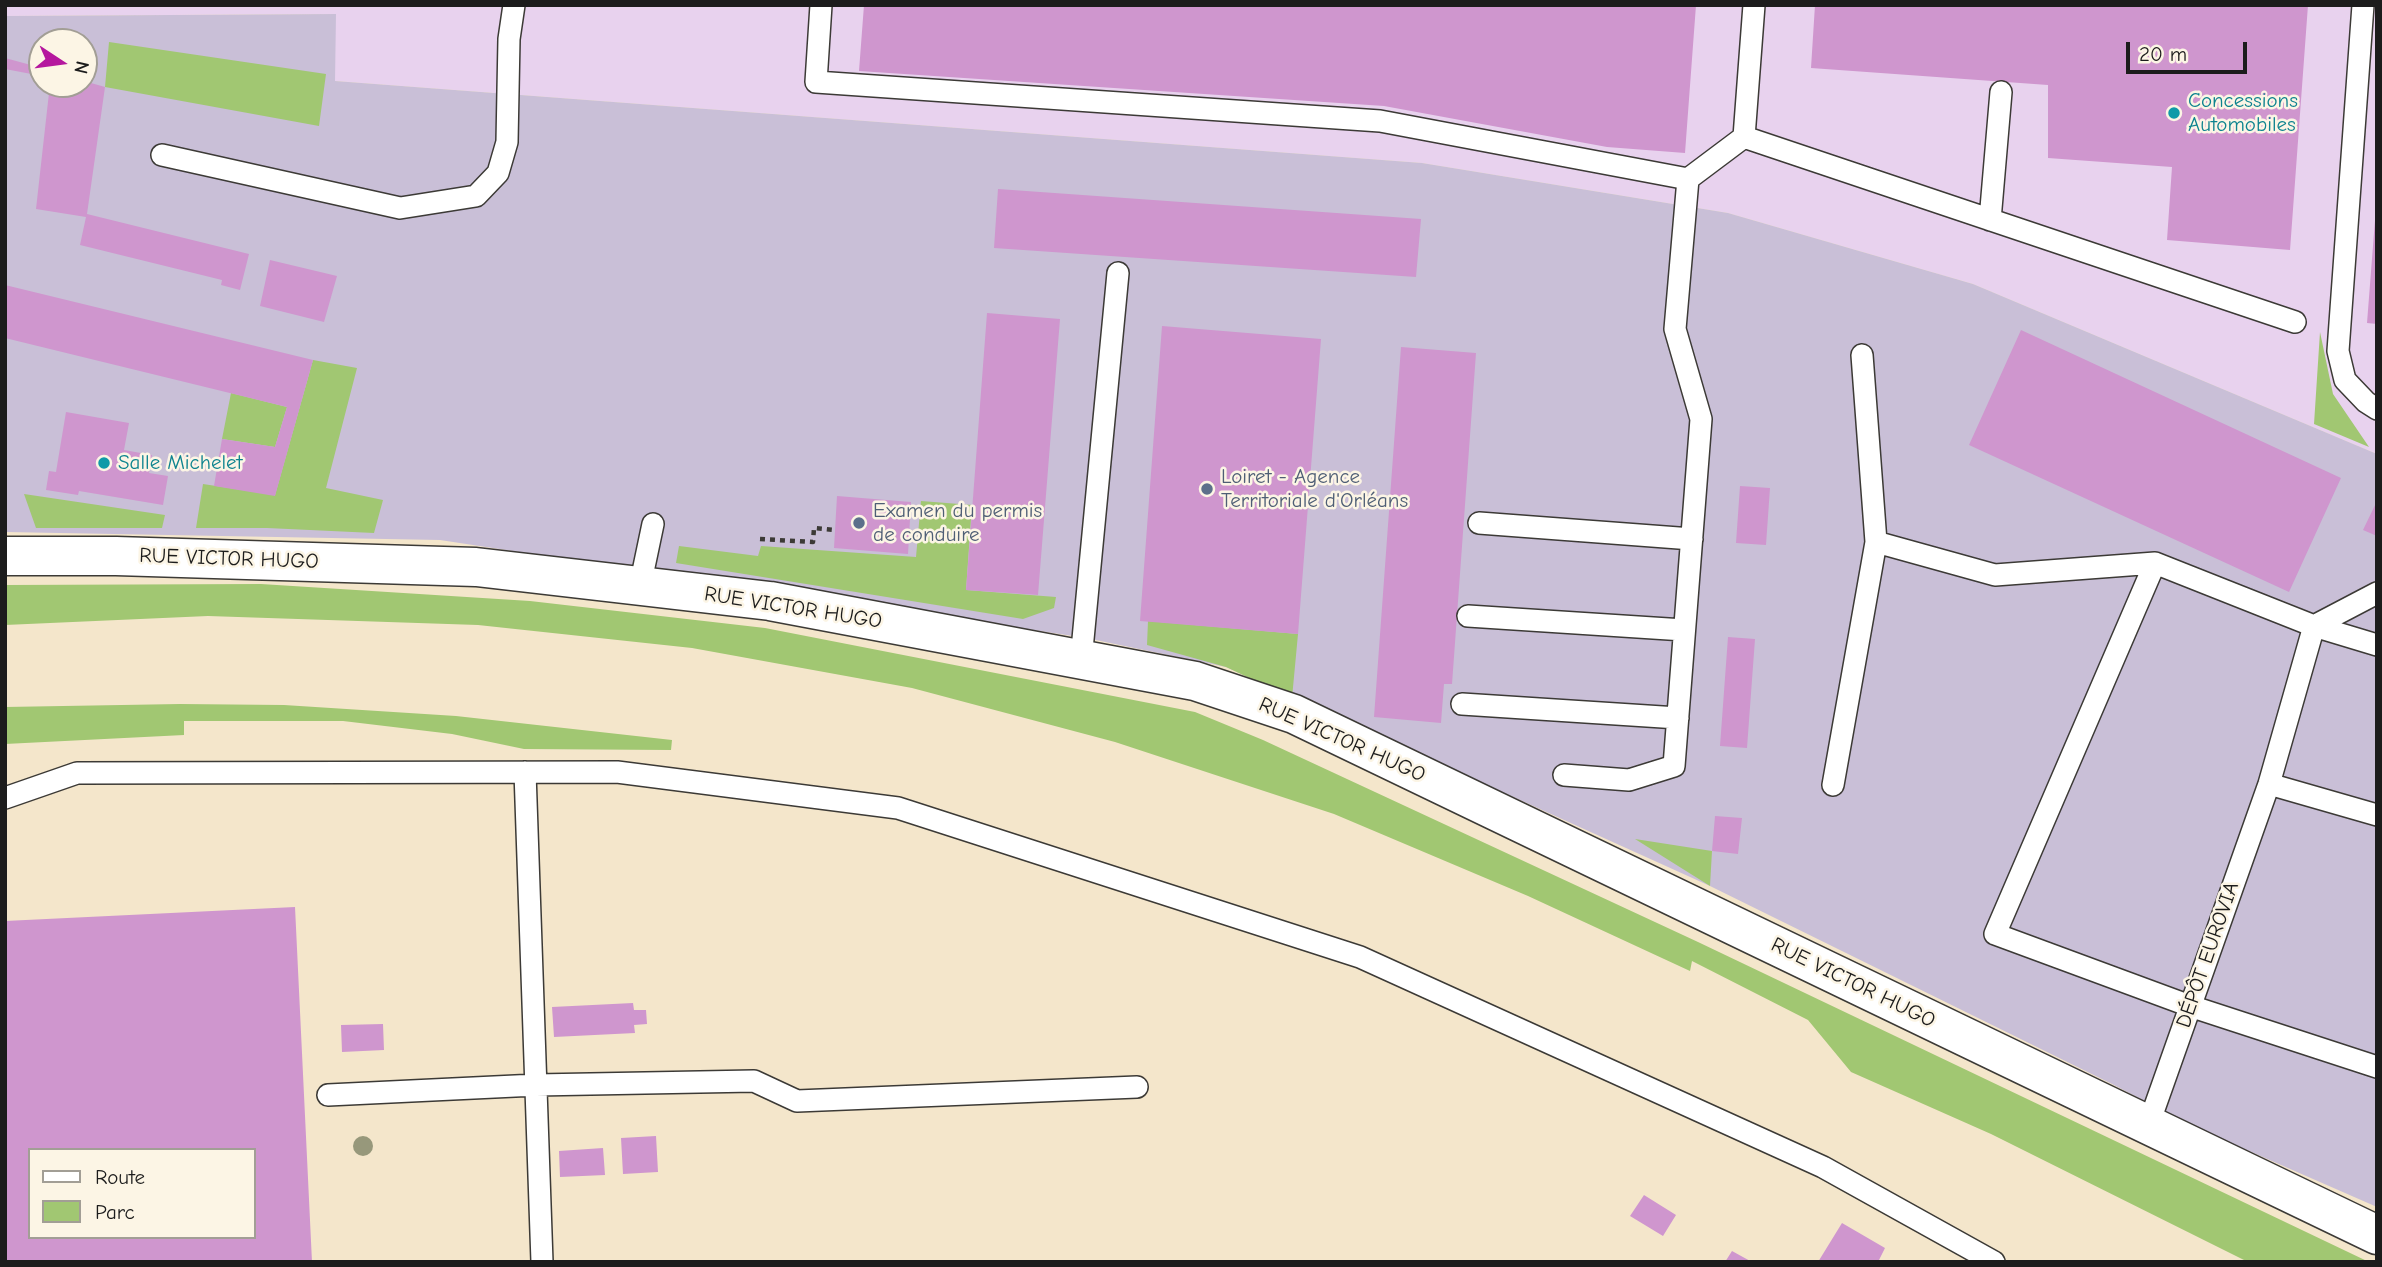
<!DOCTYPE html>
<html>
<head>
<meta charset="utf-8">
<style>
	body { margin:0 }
	#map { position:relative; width:2382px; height:1267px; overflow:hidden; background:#f4e6cb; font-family:"Comic Neue",sans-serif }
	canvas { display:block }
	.frame { position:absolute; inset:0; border:7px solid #1c1c1c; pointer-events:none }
	.legend { position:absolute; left:28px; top:1148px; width:228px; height:91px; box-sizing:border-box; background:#fcf5e5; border:2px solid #a29e95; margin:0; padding:9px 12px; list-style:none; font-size:21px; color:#1c1c1c }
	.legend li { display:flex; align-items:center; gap:14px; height:35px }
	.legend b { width:35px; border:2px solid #a29e95 }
	.north { position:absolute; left:28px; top:28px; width:70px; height:70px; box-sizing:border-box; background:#fcf5e5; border:2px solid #a29e95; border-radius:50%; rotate:103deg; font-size:19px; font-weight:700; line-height:28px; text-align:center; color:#1c1c1c }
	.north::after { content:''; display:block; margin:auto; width:24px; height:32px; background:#b5179e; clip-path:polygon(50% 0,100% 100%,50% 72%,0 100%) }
	.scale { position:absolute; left:2126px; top:42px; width:121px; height:32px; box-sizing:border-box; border:4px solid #1c1c1c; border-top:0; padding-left:9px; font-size:21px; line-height:24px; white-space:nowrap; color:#1c1c1c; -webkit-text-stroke:5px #fcf5e5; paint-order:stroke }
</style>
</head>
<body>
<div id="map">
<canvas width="2382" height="1267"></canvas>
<div class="frame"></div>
<ul class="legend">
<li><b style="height:9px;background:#fff"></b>Route</li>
<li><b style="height:19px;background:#a1c772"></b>Parc</li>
</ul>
<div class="north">N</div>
<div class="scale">20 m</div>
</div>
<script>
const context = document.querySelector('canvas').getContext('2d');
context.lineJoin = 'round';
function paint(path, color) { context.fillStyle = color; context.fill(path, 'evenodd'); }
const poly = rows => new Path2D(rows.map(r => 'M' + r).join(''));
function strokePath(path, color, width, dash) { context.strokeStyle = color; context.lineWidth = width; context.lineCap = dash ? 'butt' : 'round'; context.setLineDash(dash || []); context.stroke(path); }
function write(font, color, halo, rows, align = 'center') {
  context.font = font + ' "Comic Neue",sans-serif'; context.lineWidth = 5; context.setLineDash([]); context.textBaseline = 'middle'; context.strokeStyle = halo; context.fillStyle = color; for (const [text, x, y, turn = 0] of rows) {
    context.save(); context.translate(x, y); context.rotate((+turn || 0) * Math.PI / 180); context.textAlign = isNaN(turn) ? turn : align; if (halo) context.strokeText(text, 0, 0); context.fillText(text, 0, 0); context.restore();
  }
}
const built = poly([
	[5,5,2377,5,2377,454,1973,284,1728,213,1422,163,335,81,335,14,5,16]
]);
const industrial = poly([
	[336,14,335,81,1422,163,1728,213,1973,284,2377,454,2377,1207,2192,1126,2112,1084,1710,886,1226,667,1086,638,440,540,5,532,5,16],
	[42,42,84,42,84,84,42,84]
]);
const green = poly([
	[109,42,326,74,319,126,105,87],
	[2320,332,2333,394,2369,447,2314,424],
	[313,360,357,368,326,488,383,500,374,533,267,528,196,528,203,484,275,495],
	[231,393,287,407,275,447,222,439],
	[24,494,165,515,162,528,36,528],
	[921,501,972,505,966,590,1056,597,1054,608,1023,619,676,563,679,546,758,556,761,546,916,557],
	[261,584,530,601,765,628,1195,712,1263,740,1698,942,2369,1262,2248,1262,1991,1134,1851,1072,1808,1020,1692,961,1690,971,1528,896,1334,814,1115,742,912,688,692,648,478,625,208,616,5,625,5,585],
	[1148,621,1298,634,1292,698,1226,667,1147,645],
	[180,704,284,705,456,716,672,740,671,750,524,749,452,734,343,721,184,721,184,735,5,744,5,707],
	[1635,839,1712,851,1710,886]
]);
const building = poly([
	[864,5,1696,5,1685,153,1607,147,1384,106,859,71],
	[1815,5,2308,5,2290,250,2167,240,2172,167,2048,158,2048,85,1811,68],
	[5,58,42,68,42,76,5,69],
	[84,81,105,87,87,214,249,254,240,290,221,285,222,280,80,245,86,217,36,209,50,84,84,84],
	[998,189,1421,219,1416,277,994,248],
	[2375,220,2377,221,2377,324,2367,323],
	[270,260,337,276,324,322,260,306],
	[5,285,313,360,275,496,214,486,222,439,275,447,287,407,5,338],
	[987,313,1060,319,1038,595,966,590],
	[1162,326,1321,339,1298,634,1140,621],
	[2021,330,2341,478,2289,592,1969,445],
	[1401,347,1476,353,1452,684,1444,684,1441,723,1374,717],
	[66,412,129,423,124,450,152,455,149,473,168,476,163,505,79,491,78,495,46,490,49,471,56,472],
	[1740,486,1770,488,1766,545,1736,543],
	[837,496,911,502,908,554,834,548],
	[2377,501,2377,536,2363,530],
	[1728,637,1755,639,1747,748,1720,746],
	[1715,816,1742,818,1738,854,1712,851],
	[295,907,312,1262,5,1262,5,921],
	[30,1150,254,1150,254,1237,30,1237],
	[633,1003,634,1010,646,1010,647,1024,634,1025,635,1033,554,1037,552,1007],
	[383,1024,384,1050,342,1052,341,1025],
	[656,1136,658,1172,623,1174,621,1138],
	[603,1148,605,1175,560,1177,559,1151],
	[1644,1195,1676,1215,1663,1236,1630,1216],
	[1842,1223,1885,1248,1878,1262,1818,1262],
	[1732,1251,1752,1262,1725,1262]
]);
const path = poly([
	[760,539,813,542,814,528,835,530]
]);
const lane = poly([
	[821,5,816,82,1380,121,1688,179,1744,137],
	[1754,5,1744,137,2295,322],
	[2363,5,2338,351,2345,380,2366,402,2377,409],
	[162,155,400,208,476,196,498,173,507,142,509,39,514,5],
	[1990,220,2001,92],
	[1479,523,1692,539],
	[1876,542,1995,575,2155,563,2314,626,2377,593],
	[2155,563,1995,934,2190,1006,2377,1067],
	[640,586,653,524],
	[1468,616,1684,630],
	[1081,660,1118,273],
	[1462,704,1678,718],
	[525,772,542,1262],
	[1564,775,1629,780,1674,766,1701,419,1675,329,1688,179],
	[2269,784,2377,815],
	[1833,785,1876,542,1862,355],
	[5,798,77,773,617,772,898,808,1360,957,1823,1167,1994,1262],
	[328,1095,536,1085,754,1081,797,1101,1137,1087],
	[2148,1126,2269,784,2314,626,2377,645]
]);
const street = poly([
	[5,556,116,556,476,567,770,601,1195,681,1294,714,2377,1235]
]);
const trees = [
	[363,1146]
];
const markers = [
	[2174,113,7,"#0f9aa8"],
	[104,463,7,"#0f9aa8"],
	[1207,489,7,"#5c6f8a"],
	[859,523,7,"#5c6f8a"]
];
const cultureNames = [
	["Concessions",2188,101],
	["Automobiles",2188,125],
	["Salle Michelet",118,463]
];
const serviceNames = [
	["Loiret - Agence",1221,477],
	["Territoriale d'Orléans",1221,501],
	["Examen du permis",873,511],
	["de conduire",873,535]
];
const streetNames = [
	["RUE VICTOR HUGO",229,559,2],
	["RUE VICTOR HUGO",793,608,9],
	["RUE VICTOR HUGO",1342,740,24],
	["DÉPÔT EUROVIA",2208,955,-71],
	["RUE VICTOR HUGO",1853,983,26]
];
paint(built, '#e8d2ee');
paint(industrial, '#c9bfd7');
paint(green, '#a1c772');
paint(building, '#cf96ce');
strokePath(lane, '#3c3a36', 24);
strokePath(street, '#3c3a36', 41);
strokePath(path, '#3c3a36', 4.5, [5, 5]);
strokePath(lane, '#fff', 21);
strokePath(street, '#fff', 38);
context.fillStyle = '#97987b';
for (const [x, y] of trees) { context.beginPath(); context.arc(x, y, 10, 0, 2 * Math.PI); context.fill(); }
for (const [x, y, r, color] of markers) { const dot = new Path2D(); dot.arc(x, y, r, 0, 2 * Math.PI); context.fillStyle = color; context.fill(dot); strokePath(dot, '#fcf5e5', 2.5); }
write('21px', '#0d838f', '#fcf5e5', cultureNames, 'left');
write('21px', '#4e5e75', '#fcf5e5', serviceNames, 'left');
write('21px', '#1c1c1c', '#fcf5e5', streetNames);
</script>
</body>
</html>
